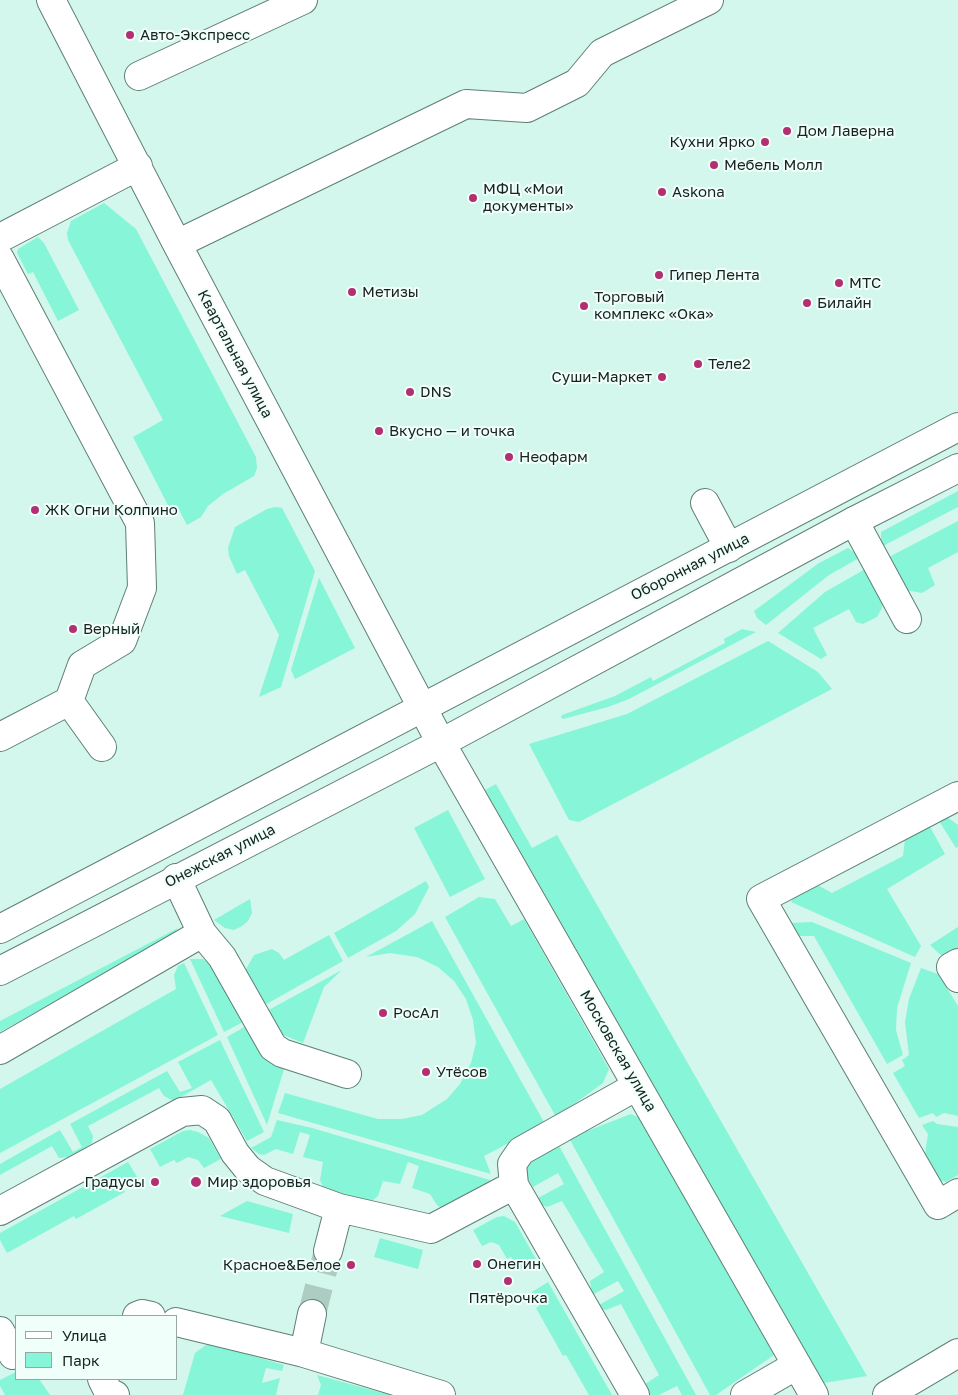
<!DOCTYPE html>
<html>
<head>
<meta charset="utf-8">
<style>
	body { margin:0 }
	#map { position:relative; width:958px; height:1395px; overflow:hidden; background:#d3f7ec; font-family:"Golos Text",sans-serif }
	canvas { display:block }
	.legend { position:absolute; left:15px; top:1315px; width:162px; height:65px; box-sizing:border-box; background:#f1fffa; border:1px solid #99a7a2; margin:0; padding:6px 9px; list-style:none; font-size:15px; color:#16231f }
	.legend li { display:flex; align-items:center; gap:10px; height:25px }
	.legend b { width:25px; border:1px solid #99a7a2 }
</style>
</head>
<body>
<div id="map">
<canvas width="958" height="1395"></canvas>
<ul class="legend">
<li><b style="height:6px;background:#fff"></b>Улица</li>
<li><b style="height:14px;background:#86f5d8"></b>Парк</li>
</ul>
</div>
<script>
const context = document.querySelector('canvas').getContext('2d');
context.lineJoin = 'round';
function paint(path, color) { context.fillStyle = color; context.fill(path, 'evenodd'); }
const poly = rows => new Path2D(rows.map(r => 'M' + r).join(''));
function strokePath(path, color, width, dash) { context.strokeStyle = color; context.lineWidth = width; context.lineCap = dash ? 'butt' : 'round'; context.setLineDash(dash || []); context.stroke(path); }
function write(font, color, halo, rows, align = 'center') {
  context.font = font + ' "Golos Text",sans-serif'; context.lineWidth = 4; context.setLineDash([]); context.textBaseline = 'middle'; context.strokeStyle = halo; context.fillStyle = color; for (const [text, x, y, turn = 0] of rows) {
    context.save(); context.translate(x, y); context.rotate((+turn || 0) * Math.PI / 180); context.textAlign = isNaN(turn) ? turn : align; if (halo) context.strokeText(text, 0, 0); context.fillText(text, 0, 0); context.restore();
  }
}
const green = poly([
	[104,203,136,229,256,457,257,468,254,476,223,494,208,506,201,517,187,525,179,510,172,513,133,437,163,420,68,240,67,233,71,221],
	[38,237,44,243,79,310,58,321,33,272,28,274,17,253,18,249],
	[958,491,958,507,881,547,881,532],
	[275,507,282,508,315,571,281,687,259,697,279,635,245,570,237,574,229,556,228,548,235,527,267,509],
	[958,521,958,552,928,568,935,585,922,593,906,590,887,558],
	[848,548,861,557,829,575,766,625,757,618,754,611,819,563],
	[867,568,883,602,882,608,877,617,863,624,856,622,849,609,813,628,827,655,821,659,778,633,825,592],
	[319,578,355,648,295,679,291,670],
	[742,629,756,632,629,699,608,707,563,719,561,717,562,715,615,696,651,677,653,681,725,643,724,639],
	[768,641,818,672,832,689,579,822,569,820,529,744,627,714],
	[496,784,532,848,557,835,867,1376,824,1383,485,790],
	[448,810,485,879,450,897,414,828],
	[947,817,958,825,958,847,956,848,939,821],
	[929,825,945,854,887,889,921,946,915,957,791,902,795,895,816,884,832,893,903,856,905,839],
	[426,881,429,887,415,914,396,931,348,958,334,933],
	[479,897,495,899,511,926,524,919,609,1069,603,1083,556,1117,445,917],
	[250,899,252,913,248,921,242,926,234,930,225,928,214,920],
	[432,921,545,1124,484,1156,491,1174,278,1113,285,1093,378,1119,402,1119,422,1115,447,1099,460,1084,471,1063,476,1043,473,1020,466,999,454,981,438,967,417,957,390,953,366,957],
	[812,922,911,963,897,1008,896,1030,903,1055,887,1064,814,936,795,936,788,923],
	[958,927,958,952,945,959,930,945],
	[178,928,172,936,0,1032,0,1021],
	[329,935,343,961,263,1006,245,971,254,955,272,949,279,953,284,960],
	[190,959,203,959,210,965,243,1022,224,1032],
	[184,963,218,1035,0,1153,0,1089,176,989,174,975,178,966],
	[921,968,938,974,958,1006,958,1116,944,1113,936,1117,933,1113,919,1118,893,1073,905,1066,902,1060,909,1055,905,1022,909,999],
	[342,970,324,987,303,1043,276,1032,265,1012],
	[246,1026,268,1062,284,1069,267,1125,227,1037],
	[220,1040,264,1132,247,1141,211,1080,177,1099,172,1100,164,1096,159,1088,88,1126,93,1136,92,1143,72,1157,59,1158,52,1146,0,1175,0,1164,60,1130,73,1152,82,1147,70,1124,167,1071,180,1092,192,1088,178,1062],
	[631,1114,638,1117,774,1355,716,1395,710,1395,569,1138],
	[277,1120,312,1128,490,1180,484,1189,442,1209,437,1205,430,1194,412,1188,419,1166,408,1162,400,1184,383,1181,378,1196,373,1200,369,1201,324,1189,320,1180,323,1162,303,1157,310,1135,300,1132,293,1154,276,1149,264,1155,259,1154,251,1148,271,1137],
	[933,1121,937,1124,958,1127,958,1175,946,1182,939,1180,924,1160,928,1134,922,1125],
	[190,1130,198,1132,209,1138,221,1159,204,1168,198,1160,188,1157,177,1163,174,1160,160,1167,150,1149,183,1131],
	[558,1144,696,1395,682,1395,677,1386,659,1395,649,1395,645,1384,659,1375,621,1304,606,1310,601,1309,599,1305,624,1291,618,1281,592,1295,590,1281,604,1272,562,1201,547,1207,542,1205,538,1198,564,1184,558,1173,533,1187,524,1172,527,1162],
	[128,1162,139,1180,123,1188,125,1192,76,1219,74,1216,7,1253,0,1240,0,1233],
	[247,1201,293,1214,289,1233,220,1216],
	[504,1216,515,1222,536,1259,519,1270,511,1257,507,1259,499,1245,491,1242,482,1246,473,1230,497,1217],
	[380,1238,423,1250,418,1269,374,1257],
	[548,1282,612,1395,589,1395,566,1355,563,1356,536,1308,539,1306,532,1292],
	[206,1345,215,1345,284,1365,282,1371,266,1368,264,1375,262,1383,280,1378,276,1395,183,1395,195,1353],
	[16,1372,16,1379,39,1379,50,1395,5,1395,0,1386,0,1380],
	[317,1375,390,1395,318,1395,321,1385]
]);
const minorTunnel = poly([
	[312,1314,328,1251]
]);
const minor = poly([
	[51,0,177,244,441,743,814,1395],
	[139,76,303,0],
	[0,238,138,166],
	[177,244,466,104,527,108,577,83,602,53,709,0],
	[0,259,140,523,142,588,122,641,82,665,69,701,0,737],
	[705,503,729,548],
	[854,521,907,619],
	[69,701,102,747],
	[958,796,761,899,938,1205,958,1193],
	[176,878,202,933,222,957,273,1047,282,1053,347,1074],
	[958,963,951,967,958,978],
	[0,1050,202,933],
	[0,1211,182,1112,202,1110,217,1120,235,1153,248,1169,265,1181,339,1208,431,1229,514,1185],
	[328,1251,339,1208],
	[137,1316,142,1314,151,1316],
	[176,1322,304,1353,441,1395],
	[0,1331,13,1355],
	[304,1353,312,1314],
	[102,1379,109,1393,115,1395],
	[635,1395,514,1185,512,1164,521,1151,637,1086],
	[745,1395,797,1365],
	[887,1395,958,1353]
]);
const major = poly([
	[0,929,958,427],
	[0,971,441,743,854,521,958,468]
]);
const markers = [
	[130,35,5,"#b42e72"],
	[787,131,5,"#b42e72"],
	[765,142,5,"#b42e72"],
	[714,165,5,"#b42e72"],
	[662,192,5,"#b42e72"],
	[473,198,5,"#b42e72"],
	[659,275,5,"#b42e72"],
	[839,283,5,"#b42e72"],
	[352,292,5,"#b42e72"],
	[807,303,5,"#b42e72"],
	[584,306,5,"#b42e72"],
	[698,364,5,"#b42e72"],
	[662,377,5,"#b42e72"],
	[410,392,5,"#b42e72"],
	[379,431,5,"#b42e72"],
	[509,457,5,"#b42e72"],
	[35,510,5,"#b42e72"],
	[73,629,5,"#b42e72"],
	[383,1013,5,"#b42e72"],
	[426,1072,5,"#b42e72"],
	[155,1182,5,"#b42e72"],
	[196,1182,6,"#b42e72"],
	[477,1264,5,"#b42e72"],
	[351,1265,5,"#b42e72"],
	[508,1281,5,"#b42e72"]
];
const poiNames = [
	["Авто-Экспресс",140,35],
	["Дом Лаверна",797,131],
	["Кухни Ярко",755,142,"right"],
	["Мебель Молл",724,165],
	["МФЦ «Мои",483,189],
	["документы»",483,206],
	["Askona",672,192],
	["Гипер Лента",669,275],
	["МТС",849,283],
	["Метизы",362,292],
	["Торговый",594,297],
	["комплекс «Ока»",594,314],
	["Билайн",817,303],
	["Теле2",708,364],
	["Суши-Маркет",652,377,"right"],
	["DNS",420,392],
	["Вкусно — и точка",389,431],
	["Неофарм",519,457],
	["ЖК Огни Колпино",45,510],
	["Верный",83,629],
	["РосАл",393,1013],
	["Утёсов",436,1072],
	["Градусы",145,1182,"right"],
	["Мир здоровья",207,1182],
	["Онегин",487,1264],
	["Красное&Белое",341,1265,"right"],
	["Пятёрочка",508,1298,"center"]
];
const streetNames = [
	["Квартальная улица",235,354,62],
	["Оборонная улица",690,567,-27],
	["Онежская улица",220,856,-27],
	["Московская улица",618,1051,60]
];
paint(green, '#86f5d8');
strokePath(minorTunnel, '#adcdc3', 28, [28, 14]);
strokePath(minor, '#5e7f75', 30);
strokePath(major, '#5e7f75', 30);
strokePath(minor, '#fff', 28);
strokePath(major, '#fff', 28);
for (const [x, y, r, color] of markers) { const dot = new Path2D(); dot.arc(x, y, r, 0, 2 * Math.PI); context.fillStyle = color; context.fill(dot); strokePath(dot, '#f1fffa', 2); }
write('15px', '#16231f', '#f1fffa', poiNames, 'left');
write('15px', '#16231f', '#f1fffa', streetNames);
</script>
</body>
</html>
